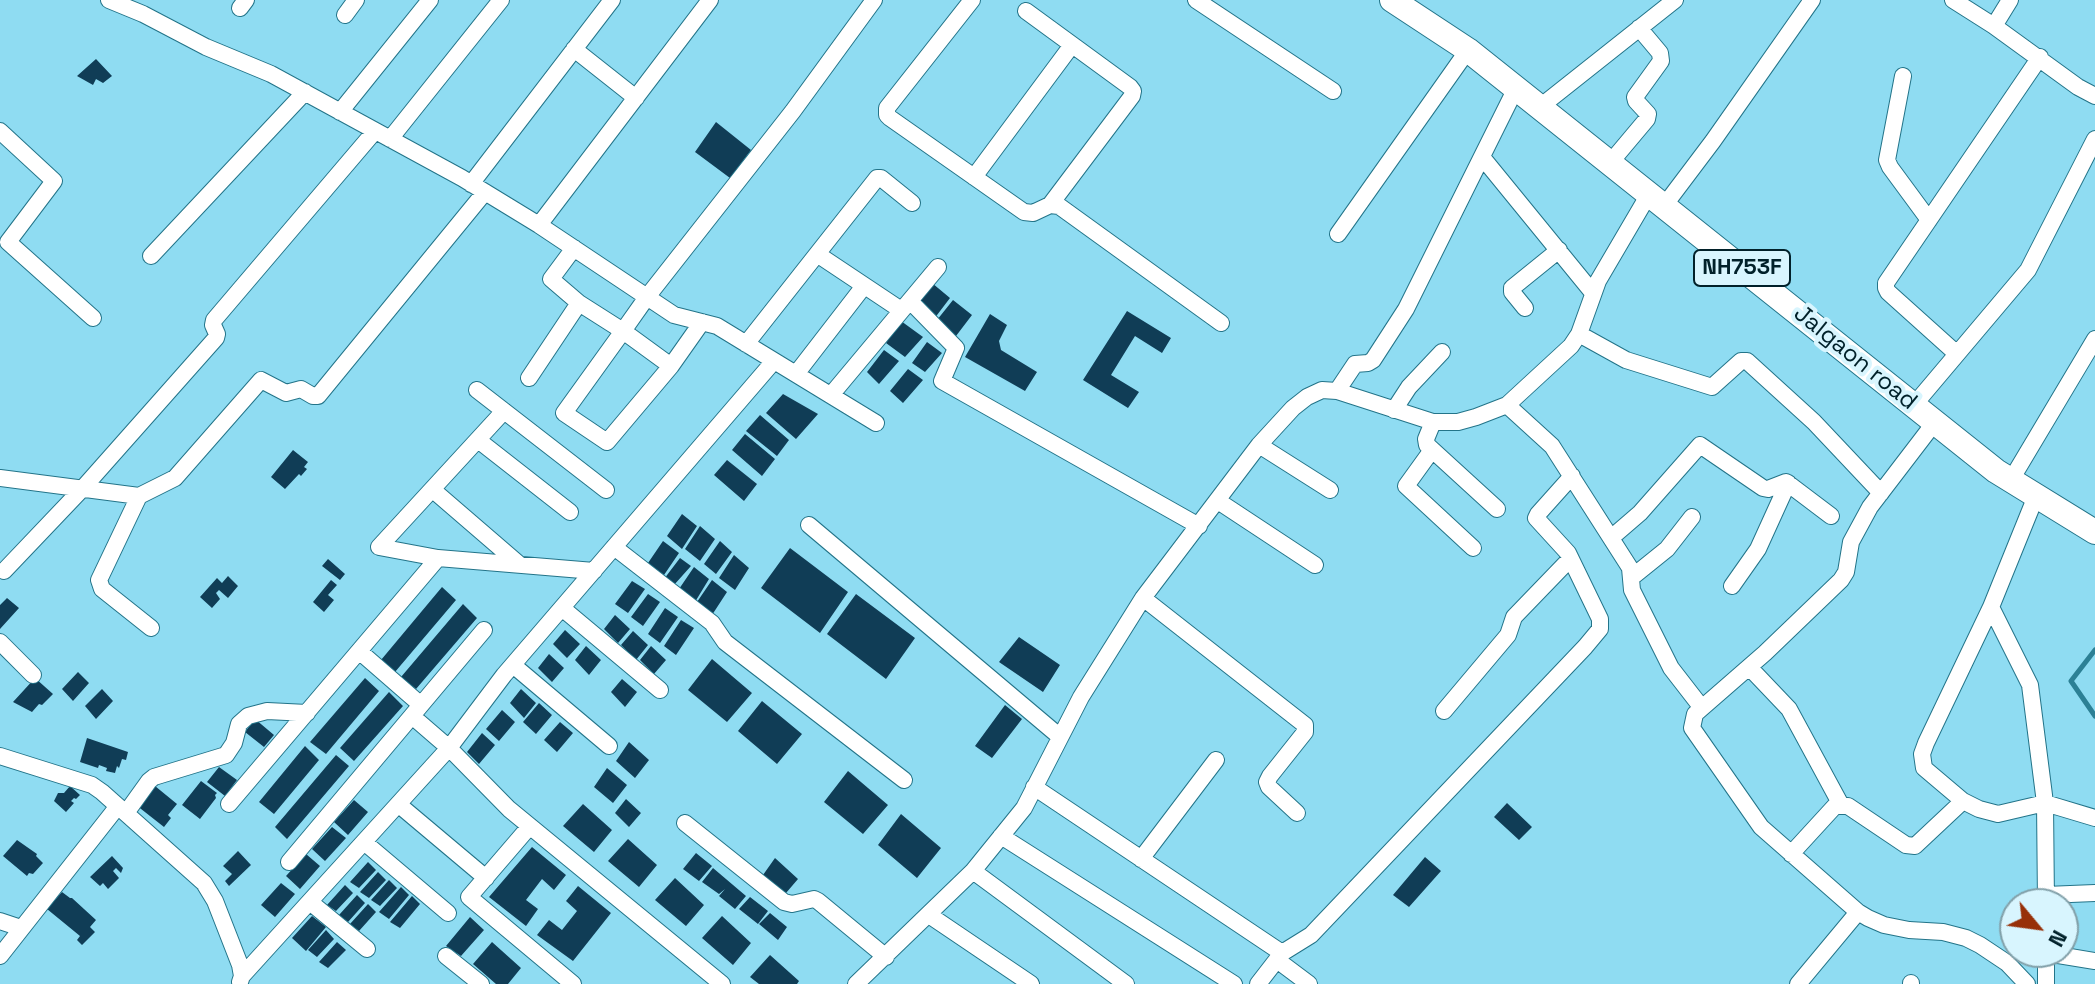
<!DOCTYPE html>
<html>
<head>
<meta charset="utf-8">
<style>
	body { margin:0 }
	#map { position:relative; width:2095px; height:984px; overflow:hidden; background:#8fdcf2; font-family:"Space Grotesk",sans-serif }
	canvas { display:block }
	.north { position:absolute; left:1999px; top:888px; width:80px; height:80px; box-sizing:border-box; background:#d8f5fe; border:2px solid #82a0a9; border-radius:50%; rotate:119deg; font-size:22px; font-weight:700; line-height:32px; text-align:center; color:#01212a }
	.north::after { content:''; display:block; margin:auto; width:28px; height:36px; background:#973008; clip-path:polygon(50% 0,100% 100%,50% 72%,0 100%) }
</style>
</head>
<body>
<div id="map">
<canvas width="2095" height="984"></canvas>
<div class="north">N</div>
</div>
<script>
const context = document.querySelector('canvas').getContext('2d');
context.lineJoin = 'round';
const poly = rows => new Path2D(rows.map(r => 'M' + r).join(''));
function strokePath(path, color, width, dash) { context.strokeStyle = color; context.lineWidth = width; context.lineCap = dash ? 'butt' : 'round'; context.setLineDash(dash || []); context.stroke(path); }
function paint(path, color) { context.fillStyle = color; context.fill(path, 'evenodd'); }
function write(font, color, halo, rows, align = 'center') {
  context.font = font + ' "Space Grotesk",sans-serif'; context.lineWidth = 8; context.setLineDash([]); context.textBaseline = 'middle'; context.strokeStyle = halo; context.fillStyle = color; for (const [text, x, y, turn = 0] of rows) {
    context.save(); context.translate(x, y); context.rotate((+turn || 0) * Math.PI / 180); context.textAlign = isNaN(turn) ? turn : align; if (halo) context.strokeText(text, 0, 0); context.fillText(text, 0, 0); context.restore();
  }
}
const stream = poly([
	[2095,650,2071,681,2095,716]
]);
const building = poly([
	[96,59,112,76,103,83,96,79,93,85,77,76],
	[716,122,751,150,730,178,695,152],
	[932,283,950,298,934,319,915,303],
	[953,300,972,315,956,336,937,320],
	[1127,311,1171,338,1162,353,1135,336,1111,375,1139,392,1128,408,1083,380],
	[990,314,1007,325,999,341,1001,350,1037,372,1025,391,965,357],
	[901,321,923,337,905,357,886,343],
	[927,342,942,353,925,372,912,363],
	[884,350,899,361,879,384,867,372],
	[908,369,923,380,903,403,890,391],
	[783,394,818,414,796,439,766,413],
	[760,415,789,440,777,456,746,431],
	[745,434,775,459,762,476,732,450],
	[293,450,308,462,304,467,307,469,301,476,299,474,285,489,271,477],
	[727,460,757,484,744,501,714,475],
	[682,514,697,526,682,549,667,536],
	[700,526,715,539,700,561,685,549],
	[663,541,679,553,664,575,648,563],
	[720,541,732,552,716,574,704,564],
	[790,548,848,592,820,633,761,588],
	[734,555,749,568,735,590,719,578],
	[680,558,691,566,674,585,664,579],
	[328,559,345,574,340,580,322,566],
	[694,567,709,579,695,602,679,589],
	[228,576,238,586,228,598,219,590,216,593,220,599,212,608,200,597,217,578,222,583],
	[331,580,337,585,328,595,334,600,324,612,313,602],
	[712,580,727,592,712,615,697,602],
	[632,581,645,589,628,613,615,604],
	[442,587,456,600,395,672,381,660],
	[648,594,660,602,643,626,631,617],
	[856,594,915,638,886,679,827,634],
	[7,598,19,608,0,629,0,605],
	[463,604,477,618,416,689,401,677],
	[665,608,678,617,660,643,648,634],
	[615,615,630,629,618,643,604,629],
	[681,620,694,628,676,655,664,646],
	[565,630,580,644,567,658,553,644],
	[633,631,648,645,636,660,621,645],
	[1019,637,1060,665,1043,692,999,662],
	[586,646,601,660,589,675,575,660],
	[651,646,666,660,654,674,640,660],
	[549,654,564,668,552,682,538,668],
	[712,659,752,693,727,722,688,690],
	[78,672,89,683,73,701,62,689],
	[35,678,53,694,42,705,39,704,32,712,13,702],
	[365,678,379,691,326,754,310,742],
	[622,679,637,692,625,707,611,692],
	[102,689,113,701,96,719,85,706],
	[521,689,536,703,524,718,510,703],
	[389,692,403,706,354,761,340,748],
	[762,701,802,734,777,764,738,731],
	[539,703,552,715,536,734,523,722],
	[1005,705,1022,719,992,758,975,746],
	[502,710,515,722,499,741,486,729],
	[255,719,274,735,264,747,245,732],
	[560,722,573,733,557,752,544,740],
	[482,733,495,745,479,764,467,752],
	[87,738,128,752,126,760,122,759,119,768,117,766,115,773,106,771,107,768,99,765,98,768,80,762],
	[629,742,649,760,635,778,616,761],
	[305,746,319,760,274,814,259,802],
	[336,755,349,766,287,839,275,827],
	[219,767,237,780,225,796,207,782],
	[607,768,627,785,613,803,594,787],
	[848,771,888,805,863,834,824,802],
	[201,781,217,793,215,795,216,798,200,819,182,805],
	[70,786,80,795,76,799,74,798,71,801,74,803,66,812,54,801,58,793,64,793],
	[155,786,177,804,168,815,171,818,164,827,136,805,147,797],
	[626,799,641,813,629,827,615,813],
	[354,800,368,812,348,835,334,822],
	[1507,803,1532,827,1519,840,1494,817],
	[583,804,612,830,594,852,563,826],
	[901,814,941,848,917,878,878,845],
	[332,827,346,838,325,861,312,849],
	[628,839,657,865,639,887,608,861],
	[17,840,37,854,36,856,43,863,33,874,29,873,27,876,3,856],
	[532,847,566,875,554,890,542,879,526,900,538,909,526,926,489,897],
	[238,851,251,865,229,886,225,881,232,874,223,866],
	[696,853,712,866,699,881,683,869],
	[306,854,320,866,300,889,286,876],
	[112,856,123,868,121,873,116,868,113,871,119,878,108,889,103,883,100,886,90,877],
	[1425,857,1441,871,1409,907,1393,895],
	[775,858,798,879,786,893,763,875],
	[368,862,376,870,359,888,350,882],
	[713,868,746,896,735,909,719,896,725,889,719,894,702,882],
	[378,872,386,880,369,898,360,892],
	[675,878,704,905,686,926,655,900],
	[389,880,397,888,380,906,371,900],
	[281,883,295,894,275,917,261,905],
	[345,885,353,893,336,911,327,905],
	[578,886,611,913,573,961,537,935,549,920,562,930,577,911,566,901],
	[401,887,409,895,389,919,379,912],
	[62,892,70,898,72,898,96,920,90,927,95,932,82,945,77,940,80,936,47,909],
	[357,895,365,903,348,922,339,915],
	[412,896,420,904,400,928,390,922],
	[750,897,768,911,758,924,739,909],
	[368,904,376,912,359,931,350,924],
	[770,913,787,927,778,940,759,924],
	[312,916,326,927,306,951,292,938],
	[722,916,751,943,733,965,702,938],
	[470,917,484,930,461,956,446,946],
	[326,930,334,939,317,957,308,950],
	[337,942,346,950,328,968,319,962],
	[492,942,521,968,508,984,496,984,473,964],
	[770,955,799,981,797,984,759,984,750,977]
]);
const minor = poly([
	[109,0,143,14,206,47,271,74,462,178,539,225,674,315,717,326,876,423],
	[972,0,887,108,887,115,890,118,1024,212,1033,213,1050,205,1059,206,1221,323],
	[1196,0,1333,91],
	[1953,0,1994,26,2078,87,2095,96],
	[240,8,246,0],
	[1026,11,1130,87,1133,91,1132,96,1050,205],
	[345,15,356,0],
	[1994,26,2010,0],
	[574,49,636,98],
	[1903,76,1887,160,1890,167,1929,220],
	[1540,107,1675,0],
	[340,112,430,0],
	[0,131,54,181,8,242,93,318],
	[390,139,501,0],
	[1482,157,1593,293],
	[1610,163,1647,119,1648,114,1636,101,1635,97,1661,61,1660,53,1639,28],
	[974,177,1072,45],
	[471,184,612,0],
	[1664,206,1713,141,1812,0],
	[539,225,710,0],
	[1338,234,1468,50],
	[817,254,901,310],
	[151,256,305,92],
	[910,301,956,348,942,381,1199,526],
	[579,303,623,331,671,366,607,442,564,413,623,331,647,297,793,111,874,0],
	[1525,308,1512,292,1512,288,1559,250],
	[1579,334,1626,360,1712,387,1741,361,1747,361,1814,422,1881,493],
	[746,344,877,178,881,178,912,203],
	[1957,354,1888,292,1886,288,1886,283,2040,57],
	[671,366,702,322],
	[796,374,864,286],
	[529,378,579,303,551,279,574,248],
	[477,390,606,490],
	[1337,391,1355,364,1368,363,1373,360,1406,309,1516,88],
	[831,395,938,267],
	[1507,405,1552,446,1630,568,1632,590,1671,668,1702,708],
	[1914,405,2028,270,2095,139],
	[1394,410,1409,387,1442,352],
	[1433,422,1426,439,1427,445,1497,509],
	[1935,422,1870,507,1851,542,1846,572,1841,580,1765,653,1695,714,1692,728,1761,827,1858,912,1868,918,1884,925,1909,930,1943,932,1966,938,1980,945,2007,963,2027,984],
	[478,440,570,512],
	[1259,445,1330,490],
	[1432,450,1406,486,1473,548],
	[0,478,139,496,175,478,261,380,286,393,301,389,313,396,318,396,485,192],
	[2011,480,2095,339],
	[433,490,520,565],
	[139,496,99,580,102,589,151,628],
	[2036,496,1991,607,2030,685,2045,803,2046,904],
	[1218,501,1315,565],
	[809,525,1059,736],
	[1611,538,1640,513,1700,445,1763,488,1768,489,1786,482,1831,516],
	[614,547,712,623,725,642,904,780],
	[438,558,379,547,504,411],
	[4,571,83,488,216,338,217,334,213,325,214,320,375,131],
	[1631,578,1667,549,1692,517],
	[1732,586,1758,549,1788,483],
	[1143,598,1305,725,1305,732,1270,776,1267,782,1269,787,1297,813],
	[1991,607,1926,743,1922,754,1924,768,1963,801,1979,809,1998,814,2045,803,2095,818],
	[562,608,660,690],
	[0,642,33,675],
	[359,651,421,705],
	[513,665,609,746],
	[1749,667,1789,709,1841,805],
	[1444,711,1508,635,1514,617,1570,559],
	[412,716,449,748,509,809,722,984],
	[0,756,92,785,102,792,204,883,215,901,240,965,242,976,240,982],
	[1034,787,1282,953],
	[229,804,438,558,594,571],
	[398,804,486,878],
	[126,813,149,781,154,777,226,755,234,743,239,724,248,716,267,711,307,713],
	[685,823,784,902,792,904,814,899,818,901,886,957],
	[530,826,469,897,573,984],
	[1001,836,1234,984],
	[364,842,448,913],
	[1791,854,1835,806,1848,806,1906,845,1915,846,1963,801],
	[1141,859,1216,760],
	[289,862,484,630],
	[973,871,1126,984],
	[2046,895,2095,893],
	[310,902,367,949],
	[929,915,1031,984],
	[0,921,21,928],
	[2046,952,2046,984],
	[2046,953,2095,961],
	[0,956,118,806],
	[446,956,481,984],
	[1277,960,1309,984],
	[242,976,449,748,504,675,774,361],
	[1911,983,1911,984],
	[856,984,973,871,1024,808,1081,697,1143,598,1259,445,1293,408,1307,397,1322,390,1337,391,1433,422,1458,422,1476,417,1507,405,1571,346,1579,334,1598,281,1649,194],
	[1258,984,1282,953,1311,935,1585,647,1600,629,1600,619,1568,553,1536,518,1538,514,1572,476],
	[1798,984,1858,912]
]);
const highway = poly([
	[1392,0,1468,50,1996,471,2095,532]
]);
const shields = [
	[1742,268,96]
];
const shieldNames = [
	["NH753F",1742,268]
];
const streetNames = [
	["Jalgaon road",1855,358,39]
];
strokePath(stream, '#2c8095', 5);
paint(building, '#103d56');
strokePath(minor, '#237489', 18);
strokePath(highway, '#237489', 26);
strokePath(minor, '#fff', 16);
strokePath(highway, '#fff', 24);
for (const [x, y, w] of shields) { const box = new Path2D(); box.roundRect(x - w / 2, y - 18, w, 36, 6); context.fillStyle = '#d8f5fe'; context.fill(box); strokePath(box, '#01212a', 2); }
write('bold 22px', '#01212a', null, shieldNames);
write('24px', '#01212a', '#d8f5fe', streetNames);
</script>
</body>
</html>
